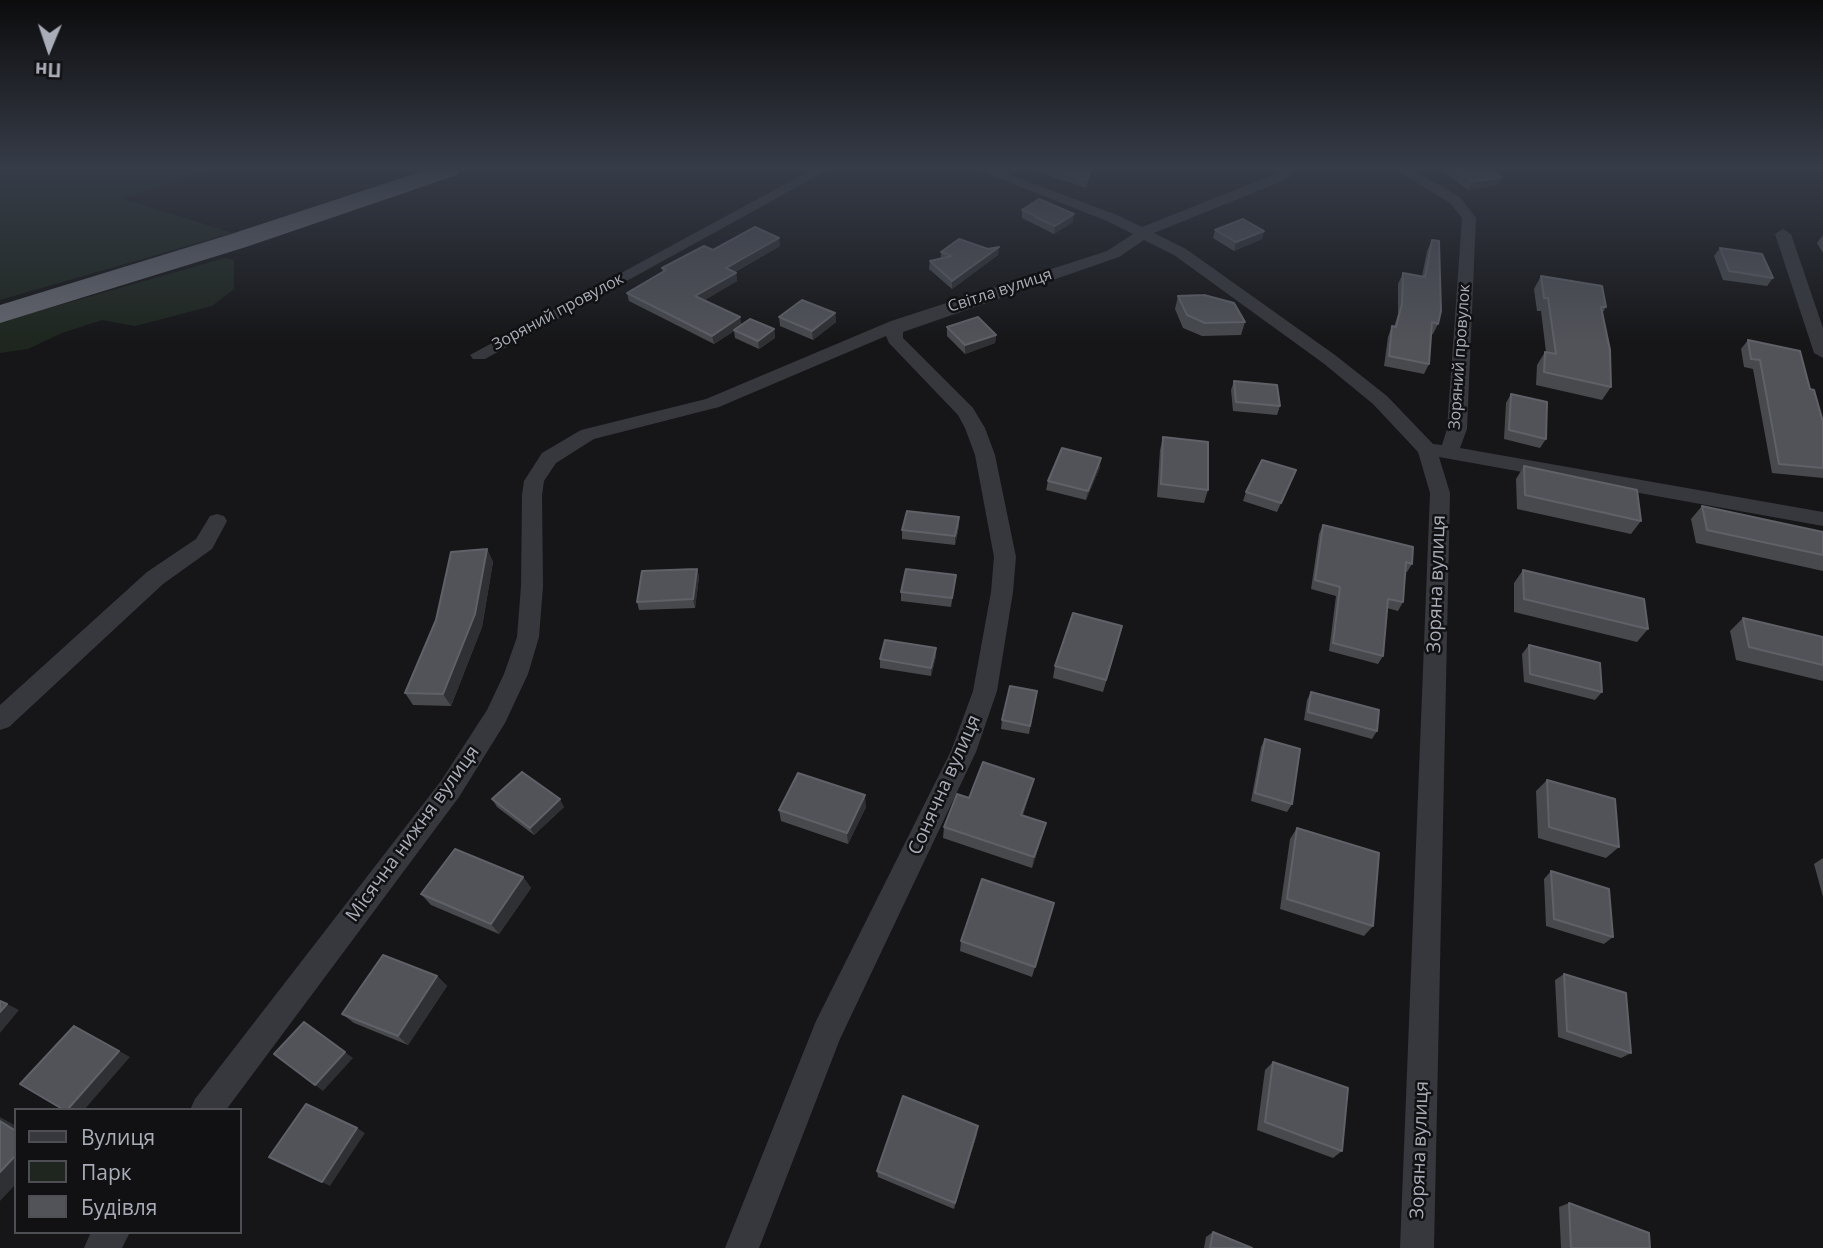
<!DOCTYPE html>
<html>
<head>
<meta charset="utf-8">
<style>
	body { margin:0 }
	#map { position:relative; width:1823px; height:1248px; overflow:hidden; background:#161618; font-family:"Open Sans",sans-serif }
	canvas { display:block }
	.legend { position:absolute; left:14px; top:1108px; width:228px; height:126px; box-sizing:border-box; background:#111113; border:2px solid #4d4f55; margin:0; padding:9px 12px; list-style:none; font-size:21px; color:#a8adb8 }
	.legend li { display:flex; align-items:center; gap:14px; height:35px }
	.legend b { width:35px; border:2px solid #4d4f55 }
	.north { position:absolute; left:14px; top:14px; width:70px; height:70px; -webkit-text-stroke:5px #111113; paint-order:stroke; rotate:182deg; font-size:19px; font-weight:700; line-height:28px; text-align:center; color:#a8adb8 }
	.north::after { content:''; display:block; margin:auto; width:24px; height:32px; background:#a8adb8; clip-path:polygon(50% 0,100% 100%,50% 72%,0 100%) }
</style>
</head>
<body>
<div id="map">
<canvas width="1823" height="1248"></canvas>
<ul class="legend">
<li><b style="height:9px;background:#37383d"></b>Вулиця</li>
<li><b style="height:19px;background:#1e261f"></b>Парк</li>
<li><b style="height:19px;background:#525359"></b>Будівля</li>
</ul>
<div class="north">Пн</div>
</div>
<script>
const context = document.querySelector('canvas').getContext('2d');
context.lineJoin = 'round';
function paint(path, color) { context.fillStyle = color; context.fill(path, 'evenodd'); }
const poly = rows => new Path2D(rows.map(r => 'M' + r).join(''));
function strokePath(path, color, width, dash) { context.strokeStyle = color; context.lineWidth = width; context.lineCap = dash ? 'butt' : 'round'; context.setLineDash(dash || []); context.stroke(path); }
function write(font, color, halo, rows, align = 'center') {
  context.font = font + ' "Open Sans",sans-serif'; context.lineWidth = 5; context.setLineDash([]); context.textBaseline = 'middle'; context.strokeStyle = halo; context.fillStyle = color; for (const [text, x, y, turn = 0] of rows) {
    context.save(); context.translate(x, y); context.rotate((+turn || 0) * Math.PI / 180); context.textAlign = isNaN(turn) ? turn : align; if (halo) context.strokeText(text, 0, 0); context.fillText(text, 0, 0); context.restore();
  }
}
const green = poly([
	[0,170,215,170,122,198,232,233,0,300],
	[225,258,234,260,234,289,212,306,135,326,102,320,62,333,28,349,0,353,0,322]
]);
const street = poly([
	[811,170,828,170,485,359,473,359,470,355,811,170],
	[978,170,997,170,1117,215,1142,227,1280,172,1290,172,1290,178,1154,233,1186,249,1335,355,1387,396,1433,444,1442,445,1447,429,1462,218,1450,203,1396,170,1413,170,1460,197,1476,218,1467,429,1460,448,1823,512,1823,526,1439,457,1450,493,1434,1248,1400,1248,1430,493,1418,452,1373,404,1323,363,1174,255,1144,240,1119,257,903,332,903,338,973,408,985,428,995,455,1016,557,1013,592,997,691,976,752,840,1039,759,1248,725,1248,816,1021,951,751,973,691,991,592,994,557,975,455,965,428,958,415,889,343,886,336,719,407,594,439,556,463,544,481,542,495,543,586,539,637,528,674,505,723,459,797,226,1110,190,1110,195,1099,441,781,487,710,504,674,517,637,521,586,522,495,524,481,542,453,581,430,706,399,891,321,1107,251,1133,234,1107,221,978,170],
	[1783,229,1791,234,1823,328,1823,358,1814,353,1775,234,1783,229],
	[217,514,224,516,227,521,212,549,163,584,9,727,0,730,0,705,147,572,196,539,210,516,217,514],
	[91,1232,130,1232,122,1248,84,1248,91,1232]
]);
const highway = poly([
	[426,170,461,170,457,175,246,247,0,323,0,305,228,235,426,170]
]);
const wall = poly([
	[1032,170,1092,170,1086,188],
	[1441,170,1491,170,1502,177,1498,185,1468,190],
	[1022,210,1073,222,1054,234,1022,218],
	[1215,230,1264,231,1262,239,1234,251,1213,238],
	[1823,235,1823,253,1817,243],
	[1432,240,1438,324,1433,334,1431,334,1429,364,1424,374,1384,366,1388,337,1392,326,1394,327,1398,314,1398,284,1403,273,1422,276,1427,251],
	[780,246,735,272,736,273,737,281,704,300,741,324,774,329,775,338,759,349,735,338,734,331,714,344,629,301,627,293,663,272,662,268,713,250],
	[1720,248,1773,278,1767,286,1723,280,1714,256],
	[941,252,998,255,952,289,929,269,930,261,941,258],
	[1541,276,1606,307,1602,314,1611,387,1602,400,1536,385,1537,365,1545,352,1546,352,1541,311,1537,311,1534,289],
	[1178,296,1245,322,1241,335,1202,336,1183,328,1175,309],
	[835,313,836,322,813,340,780,326,779,317],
	[947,327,996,335,995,343,965,354,947,336],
	[1748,340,1810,389,1823,422,1823,478,1772,473,1753,369,1744,367,1741,349],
	[1234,381,1280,406,1277,415,1233,411,1231,390],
	[1511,394,1546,439,1540,448,1504,439,1506,403],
	[1163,437,1208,490,1204,503,1157,497,1160,450],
	[1524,466,1641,521,1631,534,1517,509,1516,479],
	[1100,467,1086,500,1046,490,1048,481],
	[1292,479,1277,512,1243,501,1246,492],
	[1702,506,1823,532,1823,571,1696,543,1691,519],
	[1323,525,1412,564,1407,572,1405,572,1403,602,1398,611,1387,608,1383,656,1378,664,1329,651,1336,596,1311,589,1319,534],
	[959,526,955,545,902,539,902,530],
	[487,549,493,562,482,627,451,706,413,705,405,693],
	[697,569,699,577,695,608,639,610,637,602],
	[1523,570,1648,629,1637,642,1514,612,1514,583],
	[955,583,951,607,901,601,901,592],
	[1743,618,1823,637,1823,681,1736,660,1730,631],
	[1119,639,1103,692,1053,678,1055,666],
	[1529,645,1602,692,1595,700,1524,682,1522,654],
	[936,648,936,656,931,676,880,668,880,659],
	[1037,691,1029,734,1001,729,1002,720],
	[1311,692,1377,731,1372,739,1304,720,1307,700],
	[1265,739,1292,804,1287,812,1251,801,1261,747],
	[1547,780,1619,847,1606,858,1538,838,1536,791],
	[1031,790,1023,815,1046,823,1043,834,1032,868,943,838,944,827,969,798],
	[492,799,564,807,534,835,497,807],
	[866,807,848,844,781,821,779,810],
	[1297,828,1373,926,1364,936,1280,909,1290,839],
	[1823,858,1823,897,1814,864],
	[1551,871,1613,937,1604,944,1546,926,1544,879],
	[523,877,531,888,499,934,431,905,421,894],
	[1051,914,1032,977,960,951,961,941],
	[1564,974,1631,1053,1621,1058,1558,1037,1555,980],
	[437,976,447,986,408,1045,354,1023,342,1014],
	[1273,1062,1342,1151,1333,1158,1257,1130,1265,1070],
	[977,1134,954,1209,878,1177,877,1171],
	[1569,1203,1650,1248,1561,1248,1559,1207],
	[1213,1232,1252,1248,1204,1248,1206,1237]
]);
const shadedWall = poly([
	[1091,170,1092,170,1091,174,1086,188,1087,180],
	[1502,177,1498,185,1468,190,1472,182],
	[1074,214,1073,222,1054,234,1055,226],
	[1264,231,1262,239,1234,251,1236,242],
	[779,238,780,246,727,276,726,268],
	[999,247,998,255,952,289,952,281],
	[736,273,737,281,697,305,695,296],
	[835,313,836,322,813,340,812,331],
	[740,317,742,326,714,344,712,336],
	[774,329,775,338,759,349,758,341],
	[996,335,995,343,965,354,965,345],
	[1101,458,1100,467,1086,500,1088,491],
	[959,517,959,526,955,545,955,536],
	[487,549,493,562,482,627,451,706,443,694],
	[697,569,699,577,695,608,693,599],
	[936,648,936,656,931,676,931,668],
	[1034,779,1031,790,1019,826,1021,815],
	[865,795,866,807,848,844,847,833],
	[560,799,564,807,534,835,530,828],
	[1046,823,1043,834,1032,868,1034,857],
	[523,877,531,888,499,934,491,924],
	[437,976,447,986,408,1045,398,1036],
	[7,1004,19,1010,0,1033,0,1012],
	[304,1022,353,1058,323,1091,315,1085],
	[74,1026,130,1057,84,1110,67,1110],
	[0,1117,16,1126,16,1131,0,1121],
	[978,1126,977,1134,954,1209,955,1203],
	[357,1128,365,1133,330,1186,322,1182],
	[16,1155,16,1184,0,1201,0,1172]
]);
const building = poly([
	[1057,170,1091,170,1087,180,1057,170],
	[1456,170,1491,170,1502,177,1472,182,1456,170],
	[1039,199,1074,214,1055,226,1035,217,1036,216,1022,210,1039,199],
	[1243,219,1264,231,1236,242,1215,230,1243,219],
	[755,227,779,238,726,268,736,273,695,296,740,317,712,336,627,293,666,270,662,268,704,246,713,250,755,227],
	[959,239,988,249,999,247,952,281,930,261,952,256,941,252,959,239],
	[1432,240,1439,241,1441,311,1438,324,1432,322,1429,364,1389,356,1392,326,1396,327,1402,304,1403,273,1425,277,1432,240],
	[1720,248,1762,254,1773,278,1729,271,1720,248],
	[1541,276,1602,286,1606,307,1601,307,1610,350,1611,387,1544,372,1545,352,1556,354,1548,298,1544,298,1541,276],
	[1204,295,1234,303,1245,322,1205,323,1187,315,1178,296,1204,295],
	[802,300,835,313,812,331,779,317,802,300],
	[978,317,996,335,965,345,947,327,978,317],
	[750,319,774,329,758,341,734,330,750,319],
	[1748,340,1800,351,1810,389,1814,390,1823,422,1823,468,1779,464,1760,360,1751,359,1748,340],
	[1234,381,1277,385,1280,406,1236,402,1234,381],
	[1511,394,1547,402,1546,439,1509,430,1511,394],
	[1163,437,1208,442,1208,490,1161,484,1163,437],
	[1062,448,1101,458,1088,491,1048,481,1062,448],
	[1262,460,1296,470,1281,503,1246,492,1262,460],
	[1524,466,1637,490,1641,521,1525,495,1524,466],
	[1702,506,1823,532,1823,555,1707,530,1702,506],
	[907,511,959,517,955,536,902,530,907,511],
	[1323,525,1413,547,1412,564,1406,562,1403,602,1388,599,1383,656,1333,643,1340,587,1315,580,1323,525],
	[487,549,475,614,443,694,405,693,436,620,451,552,487,549],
	[697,569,693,599,637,602,642,571,697,569],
	[906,569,956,575,952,598,901,592,906,569],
	[1523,570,1644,599,1648,629,1524,599,1523,570],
	[1073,613,1122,626,1106,680,1055,666,1073,613],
	[1743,618,1823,637,1823,665,1749,647,1743,618],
	[885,640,936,648,931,668,880,659,885,640],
	[1529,645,1600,663,1602,692,1530,674,1529,645],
	[1010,686,1037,691,1030,726,1002,720,1010,686],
	[1311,692,1379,710,1377,731,1308,712,1311,692],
	[1265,739,1300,749,1292,804,1255,793,1265,739],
	[983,762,1034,779,1021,815,1046,823,1034,857,944,827,957,794,969,798,983,762],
	[522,772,560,799,530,828,492,799,522,772],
	[798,773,865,795,847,833,779,810,798,773],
	[1547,780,1615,799,1619,847,1549,827,1547,780],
	[1297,828,1379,853,1373,926,1287,899,1297,828],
	[455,849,523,877,491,924,421,894,455,849],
	[1551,871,1609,889,1613,937,1554,919,1551,871],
	[982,879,1054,903,1035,967,961,941,982,879],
	[383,955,437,976,398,1036,342,1014,383,955],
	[1564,974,1626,993,1631,1053,1567,1031,1564,974],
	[0,1001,7,1004,0,1012,0,1001],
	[304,1022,345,1052,315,1085,274,1054,304,1022],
	[74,1026,119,1051,67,1110,64,1110,20,1084,74,1026],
	[1273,1062,1348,1088,1342,1151,1265,1122,1273,1062],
	[903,1096,978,1126,955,1203,877,1171,903,1096],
	[306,1104,357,1128,322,1182,269,1157,306,1104],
	[0,1121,16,1131,16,1155,0,1172,0,1121],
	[1569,1203,1649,1233,1650,1248,1571,1248,1569,1203],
	[1213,1232,1252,1248,1210,1248,1213,1232]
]);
const farStreetnames = [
	["Світла вулиця",1000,291,-18],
	["Зоряний провулок",558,312,-28],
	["Зоряний провулок",1460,357,-86]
];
const streetNames = [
	["Зоряна вулиця",1437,584,-88],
	["Сонячна вулиця",945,785,-66],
	["Місячна нижня вулиця",413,834,-54],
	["Зоряна вулиця",1420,1150,-88]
];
paint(green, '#1e261f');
paint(street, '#37383d');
paint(highway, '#63666e');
paint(wall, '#47494d');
paint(shadedWall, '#2f3033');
paint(building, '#525359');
strokePath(building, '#5f6168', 2);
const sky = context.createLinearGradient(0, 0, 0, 344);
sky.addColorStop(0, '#0c0c0d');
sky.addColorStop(0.49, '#363c48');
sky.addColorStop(1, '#363c4800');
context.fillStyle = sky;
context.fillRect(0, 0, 1823, 344);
write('16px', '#a8adb8', '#111113', farStreetnames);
write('19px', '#a8adb8', '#111113', streetNames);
</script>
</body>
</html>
